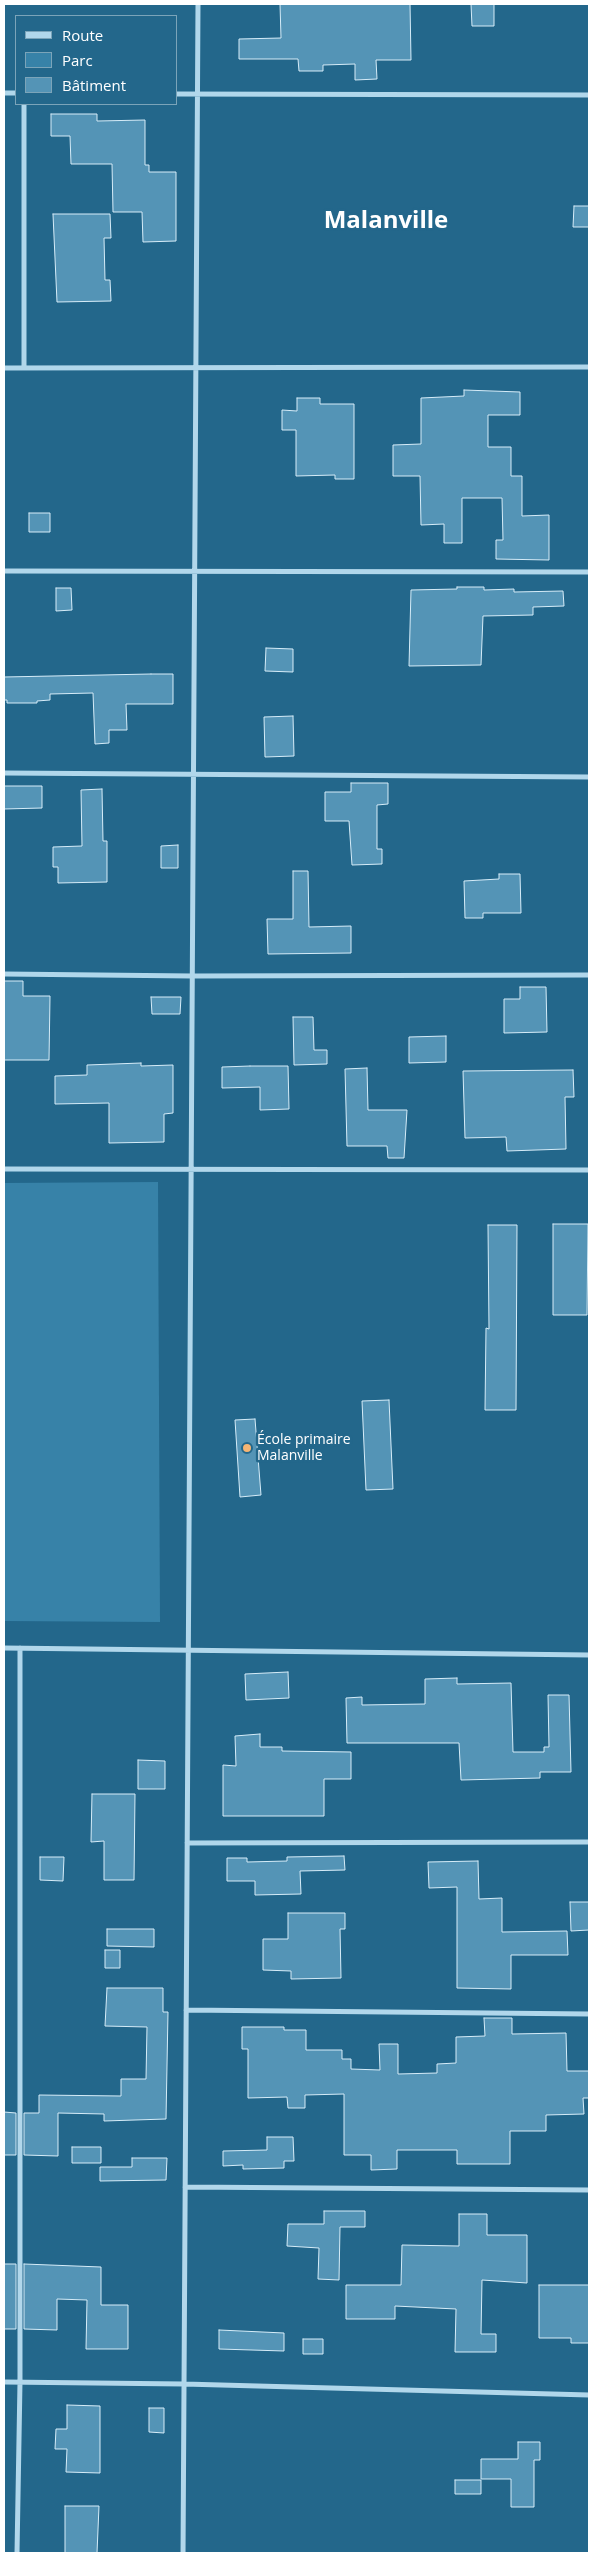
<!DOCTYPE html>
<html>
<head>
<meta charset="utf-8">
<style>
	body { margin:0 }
	#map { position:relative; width:593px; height:2557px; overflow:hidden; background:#23678b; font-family:"Open Sans",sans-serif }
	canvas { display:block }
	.frame { position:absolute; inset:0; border:5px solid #fff; pointer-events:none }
	.legend { position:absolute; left:15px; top:15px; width:162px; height:90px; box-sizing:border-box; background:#23678b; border:1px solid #7ba4b9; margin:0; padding:6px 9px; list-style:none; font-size:15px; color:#fff }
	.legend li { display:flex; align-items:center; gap:10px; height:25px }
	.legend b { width:25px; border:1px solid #7ba4b9 }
</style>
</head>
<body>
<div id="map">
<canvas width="593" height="2557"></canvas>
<div class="frame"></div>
<ul class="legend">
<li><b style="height:6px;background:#b1d7eb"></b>Route</li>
<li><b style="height:14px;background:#3782a8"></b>Parc</li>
<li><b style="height:14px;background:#5494b6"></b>Bâtiment</li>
</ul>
</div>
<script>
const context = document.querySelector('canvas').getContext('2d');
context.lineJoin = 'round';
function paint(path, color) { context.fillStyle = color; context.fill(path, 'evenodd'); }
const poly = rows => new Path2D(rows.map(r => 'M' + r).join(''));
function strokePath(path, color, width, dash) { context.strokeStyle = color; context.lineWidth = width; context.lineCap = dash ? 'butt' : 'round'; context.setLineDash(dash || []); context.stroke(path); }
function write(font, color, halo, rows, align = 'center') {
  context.font = font + ' "Open Sans",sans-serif'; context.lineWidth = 5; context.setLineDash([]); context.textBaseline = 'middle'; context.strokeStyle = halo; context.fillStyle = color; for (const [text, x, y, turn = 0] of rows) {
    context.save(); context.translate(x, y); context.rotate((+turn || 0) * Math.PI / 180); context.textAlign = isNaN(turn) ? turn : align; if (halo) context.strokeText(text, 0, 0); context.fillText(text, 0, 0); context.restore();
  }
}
const green = poly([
	[158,1182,160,1622,4,1621,4,1183]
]);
const building = poly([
	[280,4,410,4,411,60,376,60,377,79,355,80,355,64,323,65,323,71,299,71,298,59,239,59,239,39,281,38,280,4],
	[471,4,494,4,494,26,472,26,471,4],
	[51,114,97,114,97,121,145,120,145,165,149,165,149,172,176,172,176,241,143,242,142,212,113,212,112,164,71,164,70,136,51,136,51,114],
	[574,206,589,206,589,227,573,227,574,206],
	[53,214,110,214,111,238,104,238,105,280,110,280,111,301,57,302,53,214],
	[464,390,520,392,520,415,488,415,488,447,511,447,511,476,522,476,522,516,549,515,549,560,496,559,496,540,503,540,502,498,462,498,462,543,444,543,444,524,421,525,420,476,393,476,393,445,421,444,421,398,464,396,464,390],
	[297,398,320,398,320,404,354,404,354,479,335,479,335,475,296,476,296,430,282,430,282,410,297,411,297,398],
	[29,513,50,513,50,532,29,532,29,513],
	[457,587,484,587,484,590,514,589,514,592,563,591,564,606,533,607,533,615,483,616,481,665,409,666,411,590,457,589,457,587],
	[56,588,71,588,72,610,56,611,56,588],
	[266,648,293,649,293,672,265,671,266,648],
	[151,674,173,674,173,704,126,704,127,730,109,730,109,743,95,744,93,693,50,694,50,700,37,701,37,703,7,703,7,700,4,700,4,677,151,674],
	[293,716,294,756,265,757,264,717,293,716],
	[351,783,388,783,388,804,377,805,377,849,382,849,382,864,352,865,349,821,325,821,325,792,351,792,351,783],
	[4,786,42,786,42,808,4,809,4,786],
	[102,789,103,841,107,841,107,882,58,883,58,867,53,867,53,847,82,846,81,790,102,789],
	[178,845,178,868,161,868,161,846,178,845],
	[293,871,308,871,309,927,351,926,351,953,268,954,267,919,293,919,293,871],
	[499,874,520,874,521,913,483,913,483,918,465,918,464,881,499,879,499,874],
	[4,981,23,981,23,996,50,996,49,1060,4,1060,4,981],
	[520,987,546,987,547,1032,504,1033,504,999,520,999,520,987],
	[151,997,181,997,180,1014,152,1014,151,997],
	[293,1017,313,1017,314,1050,327,1050,327,1064,294,1065,293,1017],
	[446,1036,446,1062,409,1063,409,1037,446,1036],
	[141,1063,141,1066,173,1065,173,1113,164,1114,164,1142,109,1143,109,1103,55,1104,55,1076,87,1075,87,1065,141,1063],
	[250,1066,288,1066,289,1109,260,1110,260,1087,222,1088,222,1067,250,1066],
	[367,1068,368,1110,407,1110,404,1158,388,1158,387,1146,347,1146,345,1069,367,1068],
	[573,1070,574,1097,565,1097,566,1149,507,1151,506,1137,465,1138,463,1071,573,1070],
	[553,1224,588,1224,587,1315,553,1315,553,1224],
	[488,1225,517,1225,516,1410,485,1410,486,1328,489,1329,488,1225],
	[389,1400,393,1489,366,1490,362,1401,389,1400],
	[255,1419,261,1495,240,1497,235,1420,255,1419],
	[288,1672,289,1698,246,1700,245,1674,288,1672],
	[457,1678,457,1684,511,1683,513,1752,544,1752,544,1747,549,1747,548,1695,569,1695,571,1772,540,1772,540,1778,461,1780,459,1743,347,1743,346,1698,362,1697,362,1705,425,1704,425,1679,457,1678],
	[260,1734,260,1747,282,1747,282,1751,351,1752,351,1779,324,1779,324,1816,223,1816,223,1765,236,1766,235,1736,260,1734],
	[138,1760,165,1761,165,1789,138,1789,138,1760],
	[92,1794,135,1794,134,1880,104,1880,104,1841,91,1842,92,1794],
	[344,1856,345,1870,300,1871,301,1894,255,1895,255,1881,227,1881,227,1858,247,1858,247,1862,287,1861,287,1857,344,1856],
	[40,1857,64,1857,63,1881,40,1880,40,1857],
	[478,1861,479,1899,502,1898,502,1932,567,1931,568,1955,511,1955,511,1989,457,1988,457,1887,429,1888,428,1862,478,1861],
	[570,1902,589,1902,589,1930,571,1931,570,1902],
	[288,1913,345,1913,345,1929,340,1929,341,1978,291,1979,291,1971,263,1970,263,1939,288,1939,288,1913],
	[107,1929,154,1929,154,1947,107,1946,107,1929],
	[105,1950,120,1950,120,1968,105,1968,105,1950],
	[107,1988,163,1988,163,2012,168,2012,166,2119,104,2121,104,2114,58,2113,58,2156,24,2155,24,2113,39,2113,39,2095,121,2096,121,2079,146,2079,147,2027,105,2026,107,1988],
	[484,2018,512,2018,512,2034,566,2033,567,2071,589,2071,589,2098,583,2098,584,2114,546,2115,546,2131,510,2131,510,2164,457,2164,457,2150,397,2150,397,2169,371,2170,371,2155,344,2155,344,2094,305,2095,305,2108,288,2108,287,2097,248,2098,248,2049,242,2049,242,2027,284,2027,284,2030,306,2030,306,2050,342,2050,342,2059,351,2059,351,2069,380,2070,379,2044,398,2044,398,2074,437,2073,437,2064,456,2063,456,2037,485,2036,484,2018],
	[4,2112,16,2113,16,2155,4,2155,4,2112],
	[267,2137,293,2137,294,2161,284,2161,284,2168,243,2169,243,2165,223,2166,223,2151,267,2150,267,2137],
	[72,2147,101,2147,101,2163,72,2163,72,2147],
	[132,2158,167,2158,166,2180,100,2181,100,2167,132,2167,132,2158],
	[324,2211,365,2211,365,2227,340,2227,339,2280,318,2279,319,2248,287,2246,288,2224,324,2224,324,2211],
	[459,2214,487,2214,487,2235,527,2235,527,2283,482,2280,481,2334,496,2334,496,2352,455,2352,456,2309,395,2306,395,2319,346,2319,346,2285,401,2285,402,2245,459,2246,459,2214],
	[4,2264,16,2264,16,2329,4,2329,4,2264],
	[24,2264,101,2267,101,2305,128,2305,128,2349,86,2349,87,2300,57,2299,57,2330,24,2329,24,2264],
	[539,2285,589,2285,589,2343,571,2343,571,2338,539,2338,539,2285],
	[219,2330,284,2333,284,2351,219,2349,219,2330],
	[303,2339,323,2339,323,2354,303,2354,303,2339],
	[67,2405,100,2406,100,2473,66,2472,67,2449,55,2449,56,2429,67,2429,67,2405],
	[149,2408,164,2408,164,2433,149,2432,149,2408],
	[518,2442,540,2442,540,2460,534,2460,534,2507,511,2507,511,2479,481,2479,481,2459,518,2459,518,2442],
	[455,2480,481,2480,481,2494,455,2494,455,2480],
	[65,2506,99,2506,97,2553,65,2553,65,2506]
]);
const minor = poly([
	[4,93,16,93],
	[176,94,589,95],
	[24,104,24,368],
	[4,368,589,367],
	[4,571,589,572],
	[4,773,589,777],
	[4,974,192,976,589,975],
	[4,1169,589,1170],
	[4,1648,589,1655],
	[187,1843,589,1842],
	[186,2010,589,2014],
	[185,2187,589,2190],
	[4,2382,184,2384,589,2395],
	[17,2553,20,2382,20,1648],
	[183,2553,198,4]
]);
const markers = [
	[247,1448,5,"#f5b574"]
];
const poiNames = [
	["École primaire",257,1440],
	["Malanville",257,1456]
];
const townNames = [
	["Malanville",386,221]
];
paint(green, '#3782a8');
paint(building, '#5494b6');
strokePath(building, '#d6ecf8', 1);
strokePath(minor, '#b1d7eb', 5);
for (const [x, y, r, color] of markers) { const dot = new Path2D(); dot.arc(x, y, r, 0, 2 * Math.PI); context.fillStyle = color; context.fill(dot); strokePath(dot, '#23678b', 2); }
write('14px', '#fff', '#23678b', poiNames, 'left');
write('bold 24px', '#fff', '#23678b', townNames);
</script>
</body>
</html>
